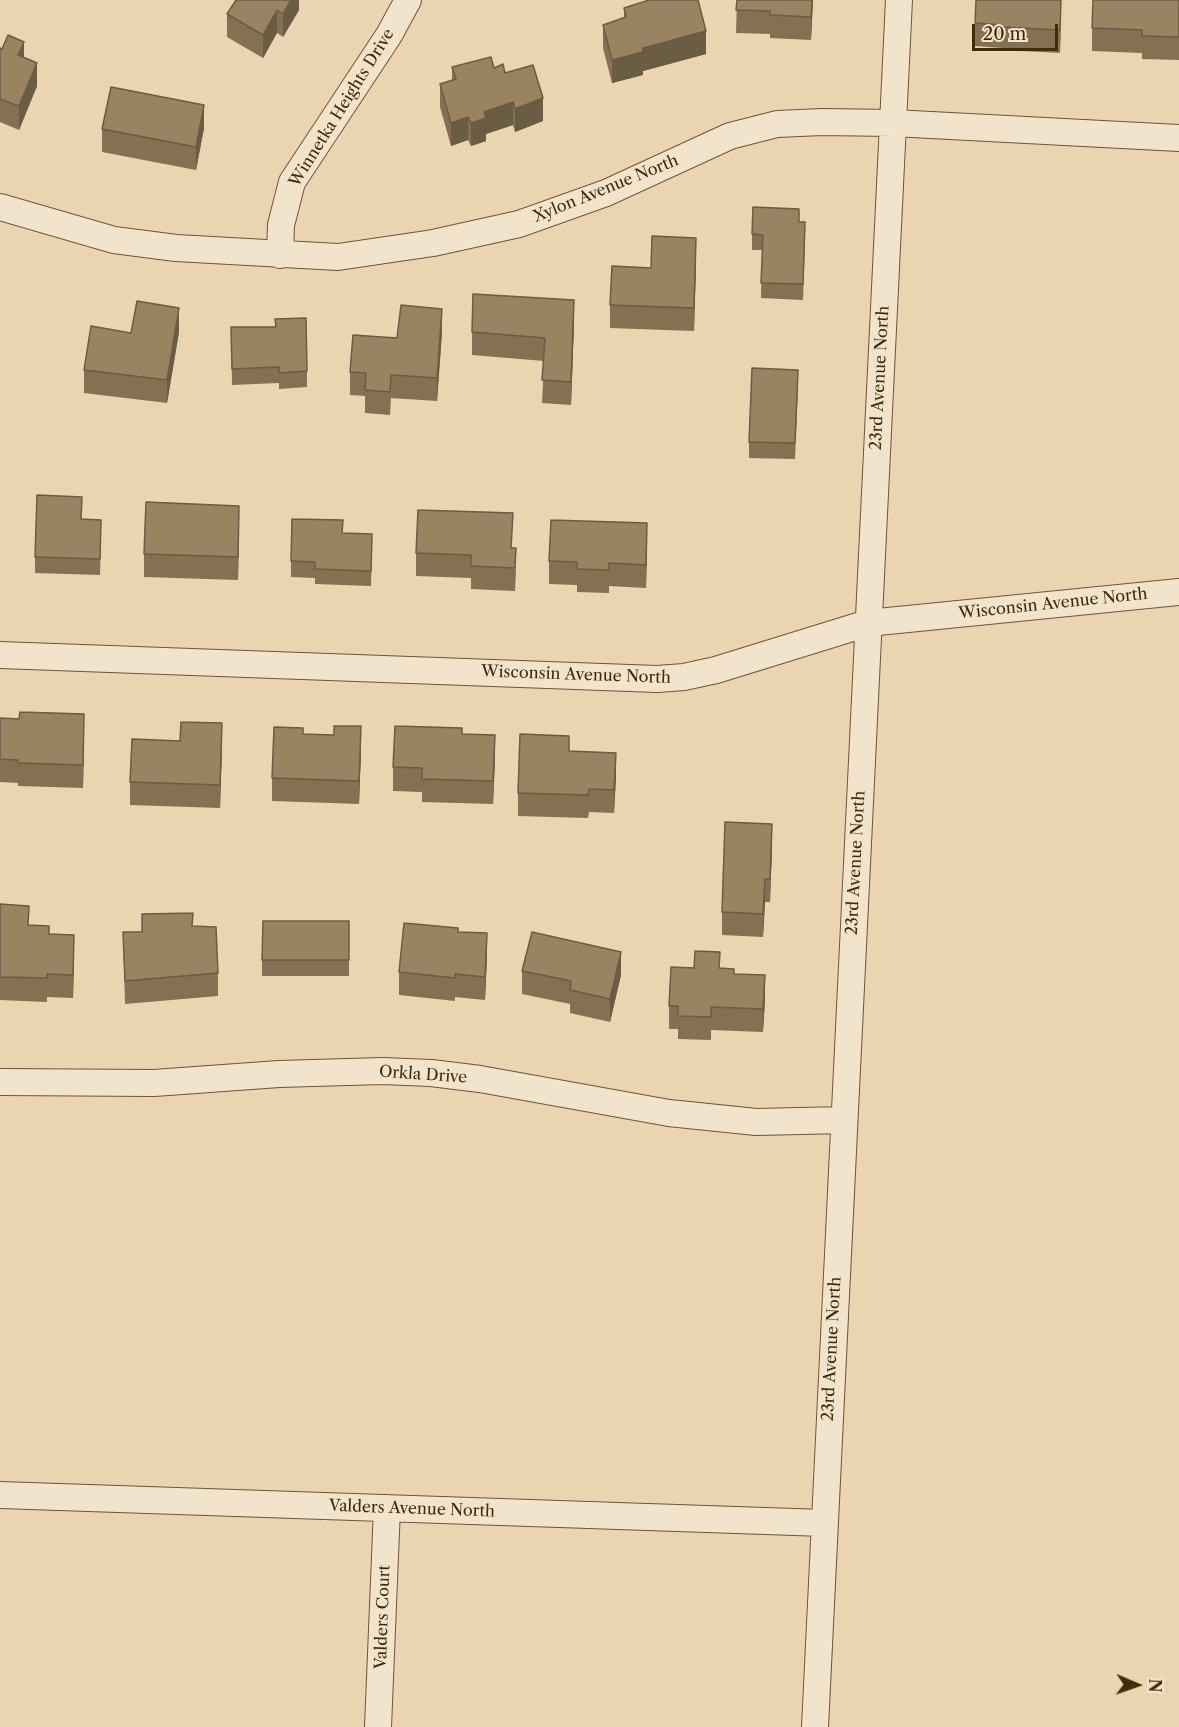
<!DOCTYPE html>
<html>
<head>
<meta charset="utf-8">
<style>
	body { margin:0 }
	#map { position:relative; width:1179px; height:1727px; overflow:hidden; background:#ebd5b0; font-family:"Libre Caslon Text",serif }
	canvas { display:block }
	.north { position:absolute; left:1107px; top:1655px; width:60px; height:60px; -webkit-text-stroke:4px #f2e4cc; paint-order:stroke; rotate:92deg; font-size:16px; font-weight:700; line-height:24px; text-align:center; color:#412b0c }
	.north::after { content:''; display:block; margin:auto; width:21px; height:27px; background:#412b0c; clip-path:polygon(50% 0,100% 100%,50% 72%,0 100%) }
	.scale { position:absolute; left:972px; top:24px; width:86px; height:27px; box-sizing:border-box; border:3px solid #412b0c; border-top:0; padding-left:8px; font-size:18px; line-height:21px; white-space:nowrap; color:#412b0c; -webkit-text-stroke:4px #f2e4cc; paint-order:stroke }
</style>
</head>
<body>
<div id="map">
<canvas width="1179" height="1727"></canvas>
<div class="north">N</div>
<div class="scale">20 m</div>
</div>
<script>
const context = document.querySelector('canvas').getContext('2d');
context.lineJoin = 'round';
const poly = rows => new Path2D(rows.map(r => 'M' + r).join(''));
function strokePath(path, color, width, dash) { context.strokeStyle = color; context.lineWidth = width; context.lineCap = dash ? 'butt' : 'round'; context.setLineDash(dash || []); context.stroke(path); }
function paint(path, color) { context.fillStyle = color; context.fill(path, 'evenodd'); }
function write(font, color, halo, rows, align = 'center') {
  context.font = font + ' "Libre Caslon Text",serif'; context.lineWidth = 4.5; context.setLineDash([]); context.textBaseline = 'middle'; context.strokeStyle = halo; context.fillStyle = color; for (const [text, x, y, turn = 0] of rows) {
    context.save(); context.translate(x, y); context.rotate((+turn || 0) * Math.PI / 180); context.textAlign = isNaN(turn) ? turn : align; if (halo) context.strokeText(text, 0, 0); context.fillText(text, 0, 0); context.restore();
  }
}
const street = poly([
	[0,207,114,240,176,248,338,257,433,243,519,224,606,193,730,136,777,124,822,122,893,123,1179,138],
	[280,255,281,225,292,182,389,35,408,0],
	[0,655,657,679,684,677,716,670,868,623,1179,592],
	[0,1082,154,1083,279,1074,382,1071,431,1073,480,1079,669,1113,756,1122,844,1120],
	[0,1495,824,1523],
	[378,1727,387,1508],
	[815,1727,899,0]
]);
const wall = poly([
	[299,0,299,10,283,37,277,33,263,58,227,37,227,14],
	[737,0,813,0,811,40,770,38,770,34,736,33],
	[1179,0,1179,60,1142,59,1142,53,1092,51,1092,28],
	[624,8,706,54,643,71,643,75,612,83,603,48,603,25,624,18],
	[1061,14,1060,53,1002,50,1002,48,975,46,975,23],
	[0,48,24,58,37,86,19,130,0,122],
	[452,67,494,68,505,73,543,121,515,132,513,125,486,134,486,141,471,146,468,140,451,146,440,107,440,84,452,80],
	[204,128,196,170,102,152,102,129],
	[799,222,805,238,803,300,761,298,762,250,752,250,752,234],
	[696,261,694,331,610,328,610,305,651,268],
	[275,319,307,371,307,387,279,389,279,383,232,385,231,327,275,327],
	[574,323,571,405,542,403,544,361,472,355,472,332],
	[179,332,167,403,84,393,84,370,131,333],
	[442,332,437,401,391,398,390,415,365,413,365,396,350,395,350,372,397,338],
	[798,386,795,459,749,458,749,442],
	[81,519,101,535,100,575,35,573,35,557],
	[239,529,238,580,144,577,144,554],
	[343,533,372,550,371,586,315,584,315,578,291,577,291,561],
	[647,546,646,588,609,586,609,593,577,592,577,585,549,584,549,561],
	[512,548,516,571,515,591,471,589,471,578,416,576,416,553],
	[0,718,19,719,84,737,83,788,18,786,18,783,0,782],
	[303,734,361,750,359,804,272,801,272,778],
	[462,734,495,758,493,804,422,802,422,792,393,791,393,767],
	[222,746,220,808,130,805,130,782],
	[569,751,616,776,614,813,589,812,588,818,518,816,518,793],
	[772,847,770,902,765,902,763,937,722,935,722,912],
	[0,904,29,925,49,934,74,958,73,998,47,997,47,1002,0,1000],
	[349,921,349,976,262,976,262,960],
	[193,926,218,973,218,996,125,1004,123,932,142,932],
	[458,932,487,956,485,1000,455,997,455,1001,399,995,399,972],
	[720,969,734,974,765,999,763,1032,711,1030,711,1040,678,1039,678,1029,669,1029,669,1006],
	[522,971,621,975,610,1022,570,1013,570,1004,522,994]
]);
const shadedWall = poly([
	[291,0,299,0,299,10,283,37,283,14],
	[812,0,813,0,811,40,811,17],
	[1061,0,1061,14,1060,53,1060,30],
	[277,10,277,33,263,58,263,35],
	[706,31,706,54,643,71,643,75,612,83,612,60,643,48],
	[24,42,24,65,18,55],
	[37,63,37,86,19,130,19,106],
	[543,98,543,121,515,132,515,109],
	[513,102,513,125,486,134,486,141,471,146,471,123,484,112],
	[204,105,204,128,196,170,196,147],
	[468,117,468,140,451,146,451,123],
	[696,238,696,261,694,331,694,308],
	[574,300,574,323,571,405,571,382],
	[179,308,179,332,167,403,167,380],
	[442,309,442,332,437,401,437,378],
	[239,506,239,529,238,580,238,557],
	[647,523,647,546,646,588,646,565],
	[84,714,84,737,83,788,83,765],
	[222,723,222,746,220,808,220,785],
	[361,726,361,750,359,804,359,781],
	[495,735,495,758,493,804,493,781],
	[616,753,616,776,614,813,614,790],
	[772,824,772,847,770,902,770,879],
	[765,879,765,902,763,937,763,914],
	[487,933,487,956,485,1000,485,977],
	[74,935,74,958,73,998,73,975],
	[621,952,621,975,610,1022,610,999],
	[765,975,765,999,763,1032,763,1009]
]);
const building = poly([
	[236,0,291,0,283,14,277,10,263,35,227,14,236,0],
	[649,0,698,0,706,31,643,48,643,52,612,60,603,25,626,17,624,8,649,0],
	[737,0,812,0,811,17,770,15,770,11,736,10,737,0],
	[976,0,1061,0,1060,30,1002,27,1002,25,975,23,976,0],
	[1093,0,1179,0,1179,37,1142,36,1142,30,1092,28,1093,0],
	[8,35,24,42,18,55,37,63,19,106,0,99,0,48,2,49,8,35],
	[491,57,494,68,503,64,505,73,533,65,543,98,515,109,513,102,484,112,486,118,471,123,468,117,451,123,440,84,456,79,452,67,491,57],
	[111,87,204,105,196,147,102,129,111,87],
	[753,207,799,209,799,222,805,222,803,284,761,283,763,235,752,234,753,207],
	[652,236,696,238,694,308,610,305,612,266,651,268,652,236],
	[473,294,574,300,571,382,542,380,545,338,472,332,473,294],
	[137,301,179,308,167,380,84,370,91,326,131,333,137,301],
	[401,305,442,309,437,378,391,375,390,392,365,390,366,373,350,372,353,335,397,338,401,305],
	[306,318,307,371,279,373,279,367,232,369,231,327,276,327,275,319,306,318],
	[752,368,798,370,795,443,749,442,752,368],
	[37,495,82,497,81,519,101,520,100,559,35,557,37,495],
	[146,502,239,506,238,557,144,554,146,502],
	[418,510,513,513,511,548,516,548,515,568,471,566,471,555,416,553,418,510],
	[292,519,343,520,342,533,372,534,371,571,315,569,315,562,291,561,292,519],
	[551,520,647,523,646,565,609,563,609,570,577,569,577,562,549,561,551,520],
	[20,712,84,714,83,765,18,763,18,760,0,759,0,718,19,719,20,712],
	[181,722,222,723,220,785,130,782,132,739,180,741,181,722],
	[334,726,361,726,359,781,272,778,274,727,303,728,303,734,334,735,334,726],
	[395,726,462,728,462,734,495,735,493,781,422,779,422,768,393,767,395,726],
	[520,734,569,736,569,751,616,753,614,790,589,789,588,795,518,793,520,734],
	[725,822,772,824,770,879,765,879,763,914,722,912,725,822],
	[0,904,29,906,28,925,49,926,49,934,74,935,73,975,47,974,47,978,0,977,0,904],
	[193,913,192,926,216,927,218,973,125,981,123,932,142,932,142,914,193,913],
	[263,921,349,921,349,960,262,960,263,921],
	[404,923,458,928,458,932,487,933,485,977,455,974,455,978,399,972,404,923],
	[532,932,621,952,610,999,570,990,571,981,522,971,532,932],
	[695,951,720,952,719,968,734,969,734,974,765,975,763,1009,711,1007,711,1017,678,1016,678,1006,669,1006,671,967,694,968,695,951]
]);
const streetNames = [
	["Winnetka Heights Drive",342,108,-58],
	["Xylon Avenue North",606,189,-22],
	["23rd Avenue North",880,378,-87],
	["Wisconsin Avenue North",1053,604,-6],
	["Wisconsin Avenue North",576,675,2],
	["23rd Avenue North",856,863,-87],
	["Orkla Drive",423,1075,4],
	["23rd Avenue North",832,1349,-87],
	["Valders Avenue North",412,1509,2],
	["Valders Court",383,1617,-88]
];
strokePath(street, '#6c5635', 28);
strokePath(street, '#f2e4cc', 26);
paint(wall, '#847153');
paint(shadedWall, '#6b5c44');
paint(building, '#998361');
strokePath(building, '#6b5c44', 1.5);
write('16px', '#412b0c', '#f2e4cc', streetNames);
</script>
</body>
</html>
